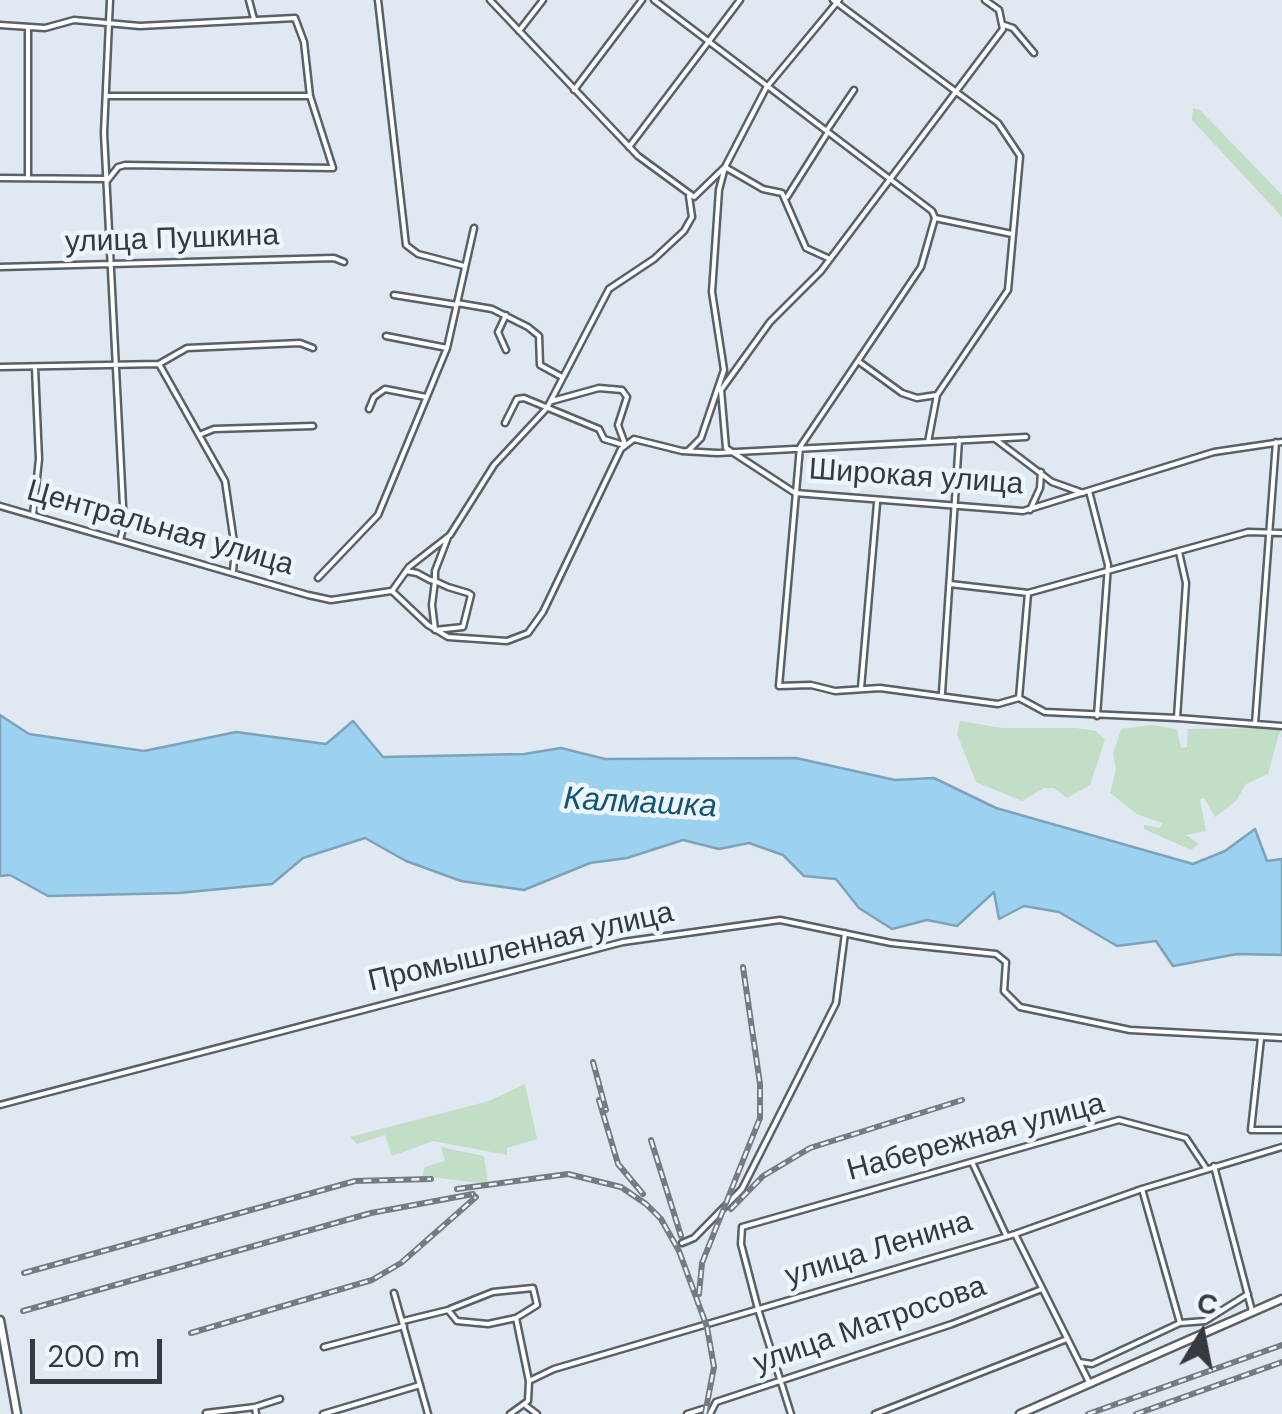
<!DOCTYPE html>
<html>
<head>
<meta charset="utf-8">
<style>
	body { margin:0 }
	#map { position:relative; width:1282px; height:1414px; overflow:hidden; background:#e0e8f2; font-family:"DM Sans",sans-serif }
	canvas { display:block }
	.north { position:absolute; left:1152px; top:1284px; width:100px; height:100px; -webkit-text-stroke:8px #edf6ff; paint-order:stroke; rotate:10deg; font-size:28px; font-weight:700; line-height:40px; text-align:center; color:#36393d }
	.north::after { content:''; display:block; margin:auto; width:35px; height:45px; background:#36393d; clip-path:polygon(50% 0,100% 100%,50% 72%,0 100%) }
	.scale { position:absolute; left:30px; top:1339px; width:132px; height:45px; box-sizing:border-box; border:5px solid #36393d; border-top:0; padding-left:12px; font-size:30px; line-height:35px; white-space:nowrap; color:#36393d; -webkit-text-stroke:8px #edf6ff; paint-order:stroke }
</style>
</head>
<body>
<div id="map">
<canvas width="1282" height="1414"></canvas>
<div class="north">С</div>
<div class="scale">200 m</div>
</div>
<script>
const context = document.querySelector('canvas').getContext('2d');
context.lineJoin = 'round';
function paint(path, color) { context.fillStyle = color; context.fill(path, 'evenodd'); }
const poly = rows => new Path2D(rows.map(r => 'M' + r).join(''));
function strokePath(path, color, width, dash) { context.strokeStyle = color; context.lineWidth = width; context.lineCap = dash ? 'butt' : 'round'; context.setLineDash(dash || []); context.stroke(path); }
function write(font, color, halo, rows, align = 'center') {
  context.font = font + ' "DM Sans",sans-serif'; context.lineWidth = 9; context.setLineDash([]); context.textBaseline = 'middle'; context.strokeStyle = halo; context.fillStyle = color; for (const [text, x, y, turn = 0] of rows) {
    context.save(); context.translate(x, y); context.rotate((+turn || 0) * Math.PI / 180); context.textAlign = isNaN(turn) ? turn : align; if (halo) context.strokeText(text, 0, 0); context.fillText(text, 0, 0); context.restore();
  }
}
const green = poly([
	[1193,108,1200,110,1282,195,1282,217,1192,120],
	[960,721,1003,728,1076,728,1096,731,1105,740,1090,785,1067,798,1054,788,1044,788,1022,801,976,782,957,734],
	[1151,725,1177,729,1181,748,1187,747,1188,729,1269,728,1279,730,1282,737,1279,734,1268,774,1246,784,1236,801,1215,817,1204,798,1200,799,1206,831,1186,835,1199,844,1191,850,1144,829,1144,825,1160,828,1162,823,1137,814,1110,793,1116,770,1113,754,1121,729],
	[525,1084,537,1139,507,1148,507,1155,433,1141,392,1156,385,1135,357,1144,350,1137,489,1101],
	[441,1147,484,1156,488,1184,422,1176,425,1167,445,1161]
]);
const water = poly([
	[0,715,29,734,144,751,236,732,326,744,353,721,383,757,524,754,561,748,605,759,796,758,895,780,934,778,996,808,1193,864,1225,851,1255,829,1267,861,1282,859,1282,955,1237,954,1173,966,1156,941,1117,946,1059,912,1024,906,999,919,994,892,957,926,927,920,892,929,859,908,836,879,804,876,783,855,749,843,719,849,683,840,627,858,590,863,524,890,461,881,406,861,365,838,303,858,272,884,179,893,48,896,10,875,0,876,0,715]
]);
const minor = poly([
	[110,0,104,133,124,525,120,540],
	[249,0,254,19],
	[378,0,406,245,418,254,464,266],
	[490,0,638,156,694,197,725,167,766,88,839,0],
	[654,0,932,211,935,218],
	[833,0,998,123,1020,156,1008,290,937,395,928,442],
	[985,0,999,10,1003,29,821,271,770,322,721,390,726,448,795,493,1023,511,1214,452,1282,442],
	[0,25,45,28,74,20,140,26,295,18,304,42,310,96,333,168,125,165,118,167,107,181],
	[1004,25,1013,28,1034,53],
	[519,31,543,0],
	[574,90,642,0],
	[106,96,310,96],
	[827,130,854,90],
	[629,147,740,0],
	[0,178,106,179],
	[28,178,28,29],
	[787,197,828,132],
	[935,218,921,267,800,447,779,686,811,685,835,691,880,688,998,704,1019,698],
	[935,218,1012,234],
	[0,267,334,258,344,262],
	[394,295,457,305],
	[457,303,492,309,528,327,539,336,540,365,562,377],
	[506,315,498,332,506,350],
	[386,336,447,348],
	[858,361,902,393,917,398,937,395],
	[159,364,225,481,235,549,233,571],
	[0,367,159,364,187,348,300,343,313,348],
	[552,401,599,388,622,390,627,397,618,425,625,444],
	[369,409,374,397,385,389,426,397],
	[505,423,517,399,524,398,599,429,604,439,624,445],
	[199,435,214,429,313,426],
	[995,439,1052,482,1083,493],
	[688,451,701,438,724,370,712,292,719,190,725,167,763,189,782,193,806,248,830,259],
	[1089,491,1108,565,1097,716],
	[0,506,308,595,331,600,391,591],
	[1030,510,1040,488,1041,472],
	[33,515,39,459,35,368],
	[406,571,417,573,430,580,435,581,448,587,468,593,471,595,463,627,435,630,432,605,435,581,435,571,448,537],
	[318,578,378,515,447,348,474,228],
	[950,584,1028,593,1248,532,1282,533],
	[392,591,428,625,448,637,507,641,528,633,543,612,621,449,634,439,682,451,717,453,1026,437],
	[392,591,409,567,450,535,494,465,547,408,609,289,654,259,684,231,692,217,689,196],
	[861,688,877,503],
	[942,693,959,440],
	[1019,698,1045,712,1177,718,1186,583,1179,552],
	[1019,698,1028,593],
	[1177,718,1282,726],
	[1255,724,1276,442],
	[1261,1038,1251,1130,1282,1130],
	[0,1105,623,942,780,920,891,943,996,954,1006,962,1004,991,1020,1007,1130,1030,1282,1038],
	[972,1162,1006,1235],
	[1214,1166,1252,1311],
	[1142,1189,1180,1323],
	[1015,1234,1089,1382],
	[682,1243,694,1238,742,1189,836,1003,845,933],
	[394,1293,428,1414],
	[450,1309,493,1292,533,1288,537,1305,516,1318],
	[403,1321,448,1310,457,1321,488,1324,516,1318,529,1381],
	[324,1347,404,1326],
	[1079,1362,1092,1364,1180,1323,1205,1321,1248,1294],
	[525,1405,537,1414],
	[206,1413,255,1407],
	[256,1414,255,1407,280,1399],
	[323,1414,420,1385],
	[510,1414,528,1401,529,1381,554,1369,1015,1234,1142,1189,1282,1147],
	[687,1414,703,1409],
	[710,1414,716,1402,952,1324,1042,1289],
	[791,1414,758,1309,741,1244,742,1227,1119,1120,1186,1138,1206,1168],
	[875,1414,1067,1339]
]);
const secondary = poly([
	[0,1320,17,1414],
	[1020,1414,1282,1299]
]);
const rail = poly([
	[593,1062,606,1110],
	[599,1100,618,1164,643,1194],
	[651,1140,681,1236],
	[457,1189,568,1174,621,1187,646,1204,661,1219,679,1251,707,1327,714,1367,705,1414],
	[731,1209,763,1176,810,1148,962,1100],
	[24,1273,355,1181,431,1179],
	[699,1294,702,1263,760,1118,760,1084,743,967],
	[23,1311,371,1213,473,1194],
	[191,1333,372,1280,401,1263,476,1197],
	[1088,1414,1282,1345],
	[1136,1414,1282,1362]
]);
const streetNames = [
	["улица Пушкина",172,240,-2],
	["Широкая улица",916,478,4],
	["Центральная улица",160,529,16],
	["Промышленная улица",521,948,-13],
	["Набережная улица",976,1138,-15],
	["улица Ленина",879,1250,-17],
	["улица Матросова",870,1326,-19]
];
const waterNames = [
	["Калмашка",640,804,3]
];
paint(green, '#c2dec7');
paint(water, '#9cd1f0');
strokePath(water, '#7da3ba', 2.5);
strokePath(minor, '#596068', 9);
strokePath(secondary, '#596068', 11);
strokePath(minor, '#fff', 4);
strokePath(secondary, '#fff', 6);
strokePath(rail, '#767b81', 6);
strokePath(rail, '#edf6ff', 2.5, [8]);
write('30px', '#36393d', '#edf6ff', streetNames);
write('italic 32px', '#145473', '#edf6ff', waterNames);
</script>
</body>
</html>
